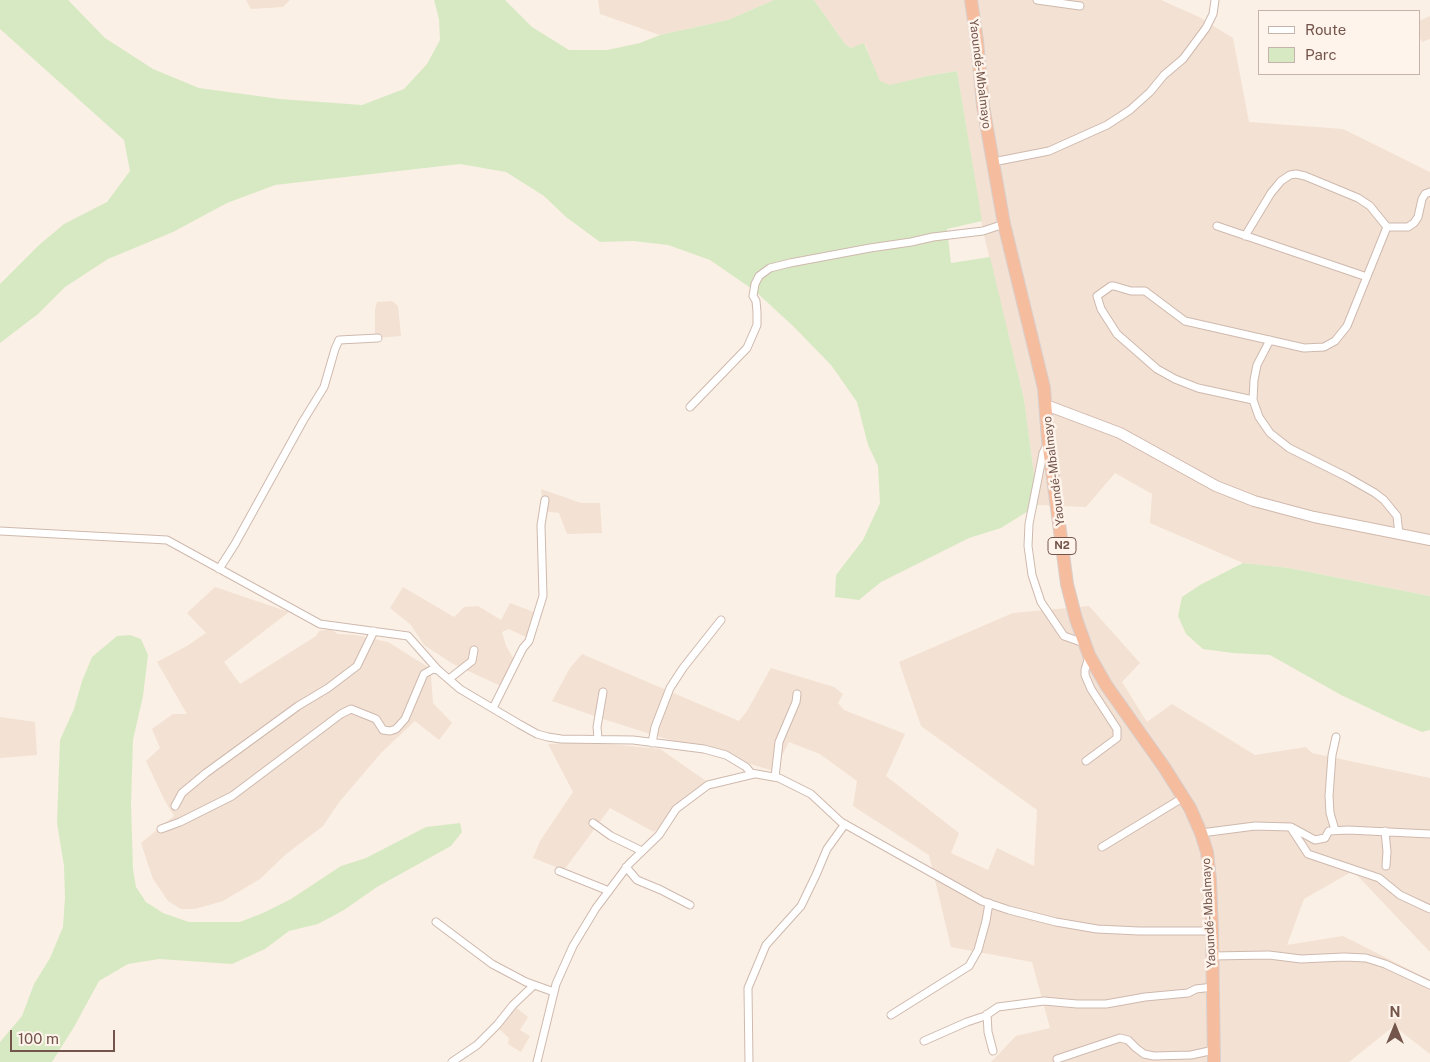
<!DOCTYPE html>
<html>
<head>
<meta charset="utf-8">
<style>
	body { margin:0 }
	#map { position:relative; width:1430px; height:1062px; overflow:hidden; background:#fbf0e5; font-family:"Public Sans",sans-serif }
	canvas { display:block }
	.legend { position:absolute; left:1258px; top:10px; width:162px; height:65px; box-sizing:border-box; background:#fef4eb; border:1px solid #c6b4ab; margin:0; padding:6px 9px; list-style:none; font-size:15px; color:#73554b }
	.legend li { display:flex; align-items:center; gap:10px; height:25px }
	.legend b { width:25px; border:1px solid #c6b4ab }
	.north { position:absolute; left:1370px; top:1002px; width:50px; height:50px; -webkit-text-stroke:4px #fef4eb; paint-order:stroke; rotate:0deg; font-size:14px; font-weight:700; line-height:20px; text-align:center; color:#73554b }
	.north::after { content:''; display:block; margin:auto; width:18px; height:22px; background:#73554b; clip-path:polygon(50% 0,100% 100%,50% 72%,0 100%) }
	.scale { position:absolute; left:10px; top:1030px; width:105px; height:22px; box-sizing:border-box; border:2px solid #73554b; border-top:0; padding-left:6px; font-size:15px; line-height:18px; white-space:nowrap; color:#73554b; -webkit-text-stroke:4px #fef4eb; paint-order:stroke }
</style>
</head>
<body>
<div id="map">
<canvas width="1430" height="1062"></canvas>
<ul class="legend">
<li><b style="height:6px;background:#fff"></b>Route</li>
<li><b style="height:14px;background:#d7e9c3"></b>Parc</li>
</ul>
<div class="north">N</div>
<div class="scale">100 m</div>
</div>
<script>
const context = document.querySelector('canvas').getContext('2d');
context.lineJoin = 'round';
function paint(path, color) { context.fillStyle = color; context.fill(path, 'evenodd'); }
const poly = rows => new Path2D(rows.map(r => 'M' + r).join(''));
function strokePath(path, color, width, dash) { context.strokeStyle = color; context.lineWidth = width; context.lineCap = dash ? 'butt' : 'round'; context.setLineDash(dash || []); context.stroke(path); }
function write(font, color, halo, rows, align = 'center') {
  context.font = font + ' "Public Sans",sans-serif'; context.lineWidth = 5; context.setLineDash([]); context.textBaseline = 'middle'; context.strokeStyle = halo; context.fillStyle = color; for (const [text, x, y, turn = 0] of rows) {
    context.save(); context.translate(x, y); context.rotate((+turn || 0) * Math.PI / 180); context.textAlign = isNaN(turn) ? turn : align; if (halo) context.strokeText(text, 0, 0); context.fillText(text, 0, 0); context.restore();
  }
}
const residential = poly([
	[246,0,290,0,283,7,251,9],
	[598,0,774,0,728,20,660,35,600,14],
	[814,0,1161,0,1199,17,1233,38,1249,122,1343,129,1430,172,1430,596,1289,568,1243,563,1150,523,1152,494,1115,473,1086,507,1038,505,1024,399,983,231,957,71,927,76,889,86,879,81,865,44,851,48,845,44],
	[1430,16,1430,39,1422,42,1419,36,1419,21],
	[392,301,398,306,401,336,375,338,375,309,377,302],
	[541,489,581,503,600,503,602,533,567,534,559,513,544,511],
	[215,587,289,612,224,662,240,684,316,636,319,631,330,629,338,634,356,635,388,642,428,667,431,675,433,703,452,723,439,740,415,721,382,752,340,801,323,826,285,855,260,879,223,901,195,909,181,909,168,901,153,879,141,843,174,816,165,801,146,761,160,748,152,729,173,714,187,714,157,662,187,646,206,633,187,613],
	[403,587,454,617,464,607,478,606,501,620,510,603,539,614,530,639,509,629,502,632,506,646,515,661,503,687,453,664,424,645,411,625,390,608],
	[1089,606,1140,663,1122,682,1147,722,1172,704,1255,755,1306,747,1312,753,1430,778,1430,952,1353,871,1304,899,1287,945,1343,936,1430,980,1430,1054,1394,1026,1349,1062,991,1062,1016,1036,1050,1028,1032,962,951,947,929,855,853,806,857,781,820,754,789,742,774,771,747,763,733,754,706,746,677,742,660,737,603,719,552,701,570,668,582,654,739,721,747,711,771,668,834,687,843,694,838,703,844,710,905,734,886,776,959,833,951,853,988,870,997,848,1034,866,1037,810,921,726,899,662,1013,613],
	[0,717,35,722,37,755,0,758],
	[588,742,660,749,709,783,654,832,610,808,564,870,533,858,540,841,573,792,548,744],
	[513,1005,528,1017,520,1030,530,1036,521,1052,508,1044,509,1038,499,1029]
]);
const green = poly([
	[0,0,68,0,105,38,153,69,199,88,280,99,362,105,404,89,427,64,440,40,439,19,434,0,505,0,532,27,569,50,607,50,640,43,660,35,728,20,774,0,814,0,845,44,851,48,864,43,880,81,890,85,927,76,957,71,982,221,947,229,951,263,990,257,1024,399,1038,505,1001,528,969,538,881,582,859,600,835,597,836,575,863,540,880,503,878,466,868,445,857,402,831,365,793,326,755,291,710,260,668,245,633,241,600,242,566,217,544,196,506,172,460,164,275,185,227,203,173,232,108,259,65,287,38,314,0,343,0,284,39,245,64,224,107,202,130,171,124,140,0,29],
	[1243,563,1289,568,1430,596,1430,730,1422,732,1396,721,1341,695,1270,655,1233,653,1203,649,1186,634,1178,616,1182,597,1200,585],
	[130,635,141,639,148,655,143,696,133,740,131,805,133,869,136,887,146,902,163,913,189,922,240,922,263,913,291,899,341,866,366,858,426,827,460,823,462,832,451,846,377,887,344,910,318,924,289,931,265,949,232,964,159,959,128,964,99,981,74,1027,52,1062,0,1062,0,1042,22,1016,34,984,50,958,63,927,65,897,64,866,57,823,60,740,74,709,82,681,92,657,117,636]
]);
const minor = poly([
	[1037,0,1080,6],
	[993,162,1049,151,1107,125,1130,110,1150,92,1164,75,1183,59,1206,28,1213,14,1215,0],
	[1217,226,1367,277],
	[1245,236,1271,193,1281,181,1290,175,1296,174,1305,176,1358,198,1370,206,1387,227,1408,227,1414,223,1418,217,1422,199,1425,194,1430,192],
	[1270,340,1257,365,1254,380,1253,400,1259,417,1270,433,1289,448,1347,477,1375,493,1384,500,1397,516,1399,534],
	[1253,400,1198,388,1175,379,1157,369,1117,334,1101,309,1097,296,1111,286,1114,286,1131,291,1145,291,1185,321,1304,348,1324,347,1335,341,1347,326,1387,227],
	[690,407,747,348,757,325,757,312,756,301,753,296,755,284,759,276,770,268,790,263,870,248,911,242,933,237,983,231,1004,224],
	[1047,445,1043,453,1029,524,1028,546,1032,575,1041,602,1064,636,1084,643],
	[0,531,167,540,320,624,408,636,438,670],
	[219,569,235,544,303,421,324,387,335,349,339,340,378,338],
	[449,679,472,661,474,650],
	[493,708,523,648,529,641,543,596,541,525,545,500],
	[598,739,597,727,603,692],
	[652,743,655,727,670,688,683,668,721,620],
	[1086,761,1117,738,1117,729,1091,689,1085,675,1085,670,1089,656],
	[775,777,779,742,796,702,797,694],
	[175,806,182,793,206,773,298,706,328,688,357,666,374,631],
	[593,823,611,836,642,851],
	[1291,828,1308,854,1379,878,1400,895,1430,909],
	[161,829,180,822,232,796,341,714,351,709,376,719,383,730,390,731,396,729,405,719,424,674,433,669,438,670,460,689,519,724,537,734,548,737,561,739,633,740,704,749,726,755,746,767,751,773,779,778,811,794,841,822,982,901,1009,910,1056,922,1097,929,1139,931,1212,931],
	[1335,830,1330,813,1329,796,1332,755,1336,737],
	[1385,831,1387,852,1386,866],
	[1201,833,1255,826,1291,827,1315,840,1325,838,1329,831,1348,830,1430,834],
	[1102,847,1184,797],
	[626,867,637,880,661,890,690,905],
	[559,871,609,891],
	[436,922,492,964,526,982,554,992],
	[1212,956,1269,955,1301,959,1344,957,1366,958,1385,964,1430,985],
	[987,1014,988,1032,993,1051],
	[891,1015,969,966,978,950,986,921,989,903],
	[924,1041,967,1022,985,1016,998,1007,1044,1001,1077,1004,1106,1004,1145,997,1188,993,1196,989,1213,987],
	[1057,1059,1120,1038,1128,1040,1136,1048,1144,1054,1154,1056,1191,1055,1214,1050],
	[452,1062,477,1045,497,1025,513,1005,534,985],
	[537,1062,556,984,573,946,596,908,629,864,659,835,676,809,708,785,754,774],
	[749,1062,748,988,766,945,801,906,816,875,827,849,845,824]
]);
const secondary = poly([
	[1046,405,1120,433,1216,486,1254,501,1314,517,1430,540]
]);
const trunk = poly([
	[971,0,977,41,983,106,1004,224,1044,388,1048,440,1067,584,1076,619,1089,655,1106,685,1164,767,1190,808,1201,833,1207,852,1210,880,1212,931,1214,1062]
]);
const shields = [
	[1062,546,28]
];
const shieldNames = [
	["N2",1062,546]
];
const streetNames = [
	["Yaoundé-Mbalmayo",980,74,83],
	["Yaoundé-Mbalmayo",1054,471,-97],
	["Yaoundé-Mbalmayo",1209,913,-93]
];
paint(residential, '#f3e1d3');
paint(green, '#d7e9c3');
strokePath(minor, '#cfb9ae', 9);
strokePath(secondary, '#d1b8ac', 12);
strokePath(trunk, '#d8cfcd', 14);
strokePath(minor, '#fff', 7);
strokePath(secondary, '#fff', 10);
strokePath(trunk, '#f6bc9e', 12);
for (const [x, y, w] of shields) { const box = new Path2D(); box.roundRect(x - w / 2, y - 8.5, w, 17, 4); context.fillStyle = '#fef4eb'; context.fill(box); strokePath(box, '#73554b', 1); }
write('bold 11px', '#73554b', null, shieldNames);
write('12px', '#73554b', '#fef4eb', streetNames);
</script>
</body>
</html>
